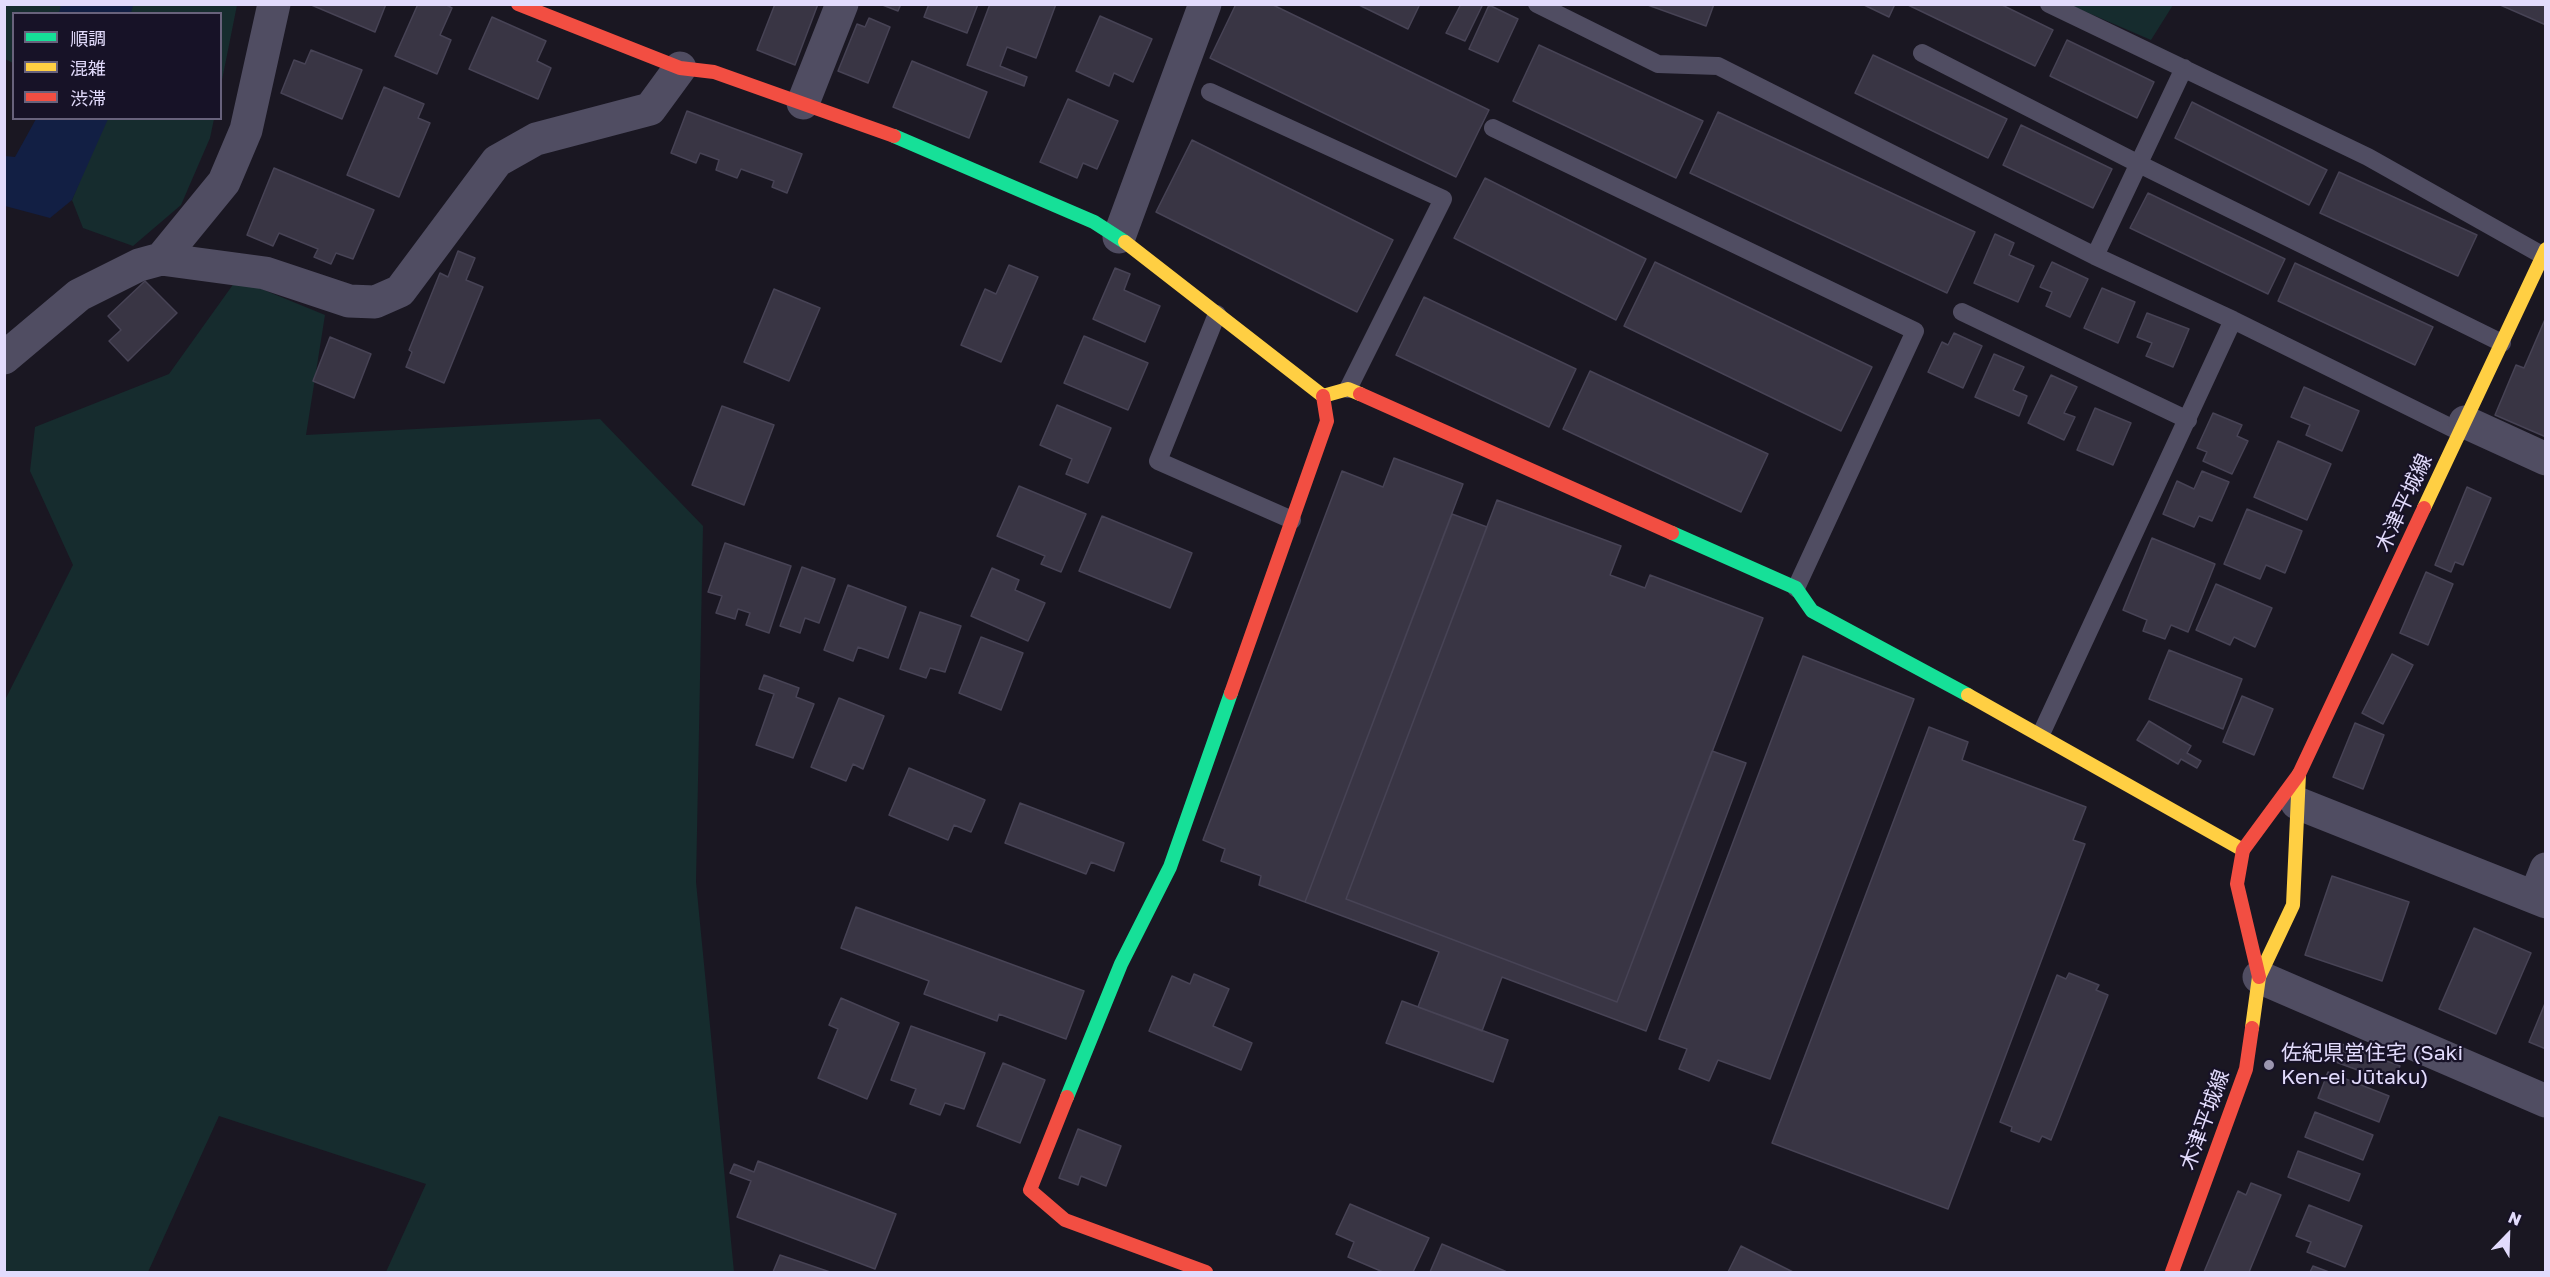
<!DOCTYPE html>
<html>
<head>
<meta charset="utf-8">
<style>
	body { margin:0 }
	#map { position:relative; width:2550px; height:1277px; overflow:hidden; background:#1a1722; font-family:"Golos Text","Noto Sans JP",sans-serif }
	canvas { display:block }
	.frame { position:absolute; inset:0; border:6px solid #e2dbfc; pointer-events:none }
	.legend { position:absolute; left:12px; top:12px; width:210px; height:108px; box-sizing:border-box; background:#171227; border:2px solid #68627c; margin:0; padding:8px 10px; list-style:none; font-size:18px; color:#e2dbfc }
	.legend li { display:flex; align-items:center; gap:12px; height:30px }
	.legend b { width:30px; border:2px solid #68627c }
	.north { position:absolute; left:2478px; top:1205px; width:60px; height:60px; -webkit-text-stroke:4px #171227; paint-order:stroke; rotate:23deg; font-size:16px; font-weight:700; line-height:24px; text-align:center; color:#e2dbfc }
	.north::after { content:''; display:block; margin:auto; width:21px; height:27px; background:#e2dbfc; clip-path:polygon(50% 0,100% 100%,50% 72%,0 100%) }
</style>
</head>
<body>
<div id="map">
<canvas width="2550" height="1277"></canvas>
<div class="frame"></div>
<ul class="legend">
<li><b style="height:8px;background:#16e098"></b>順調</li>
<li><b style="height:8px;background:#ffcf43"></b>混雑</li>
<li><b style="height:8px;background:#f24e42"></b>渋滞</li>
</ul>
<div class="north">N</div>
</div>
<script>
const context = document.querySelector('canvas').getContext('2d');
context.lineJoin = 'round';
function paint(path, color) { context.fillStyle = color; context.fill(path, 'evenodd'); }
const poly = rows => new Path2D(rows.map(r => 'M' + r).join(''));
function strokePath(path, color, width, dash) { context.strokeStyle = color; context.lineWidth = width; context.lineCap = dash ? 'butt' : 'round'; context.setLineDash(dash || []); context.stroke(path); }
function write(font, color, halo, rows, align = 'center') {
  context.font = font + ' "Golos Text","Noto Sans JP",sans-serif'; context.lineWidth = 4.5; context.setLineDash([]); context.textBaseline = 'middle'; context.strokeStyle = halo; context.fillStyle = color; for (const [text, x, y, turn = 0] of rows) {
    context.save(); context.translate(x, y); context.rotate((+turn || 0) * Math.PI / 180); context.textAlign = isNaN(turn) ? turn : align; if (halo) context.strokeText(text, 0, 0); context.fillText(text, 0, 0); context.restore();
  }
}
const green = poly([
	[4,5,237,5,221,85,220,14,14,14,13,63,5,59],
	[2070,5,2173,5,2151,40],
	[105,119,214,119,210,138,181,205,133,246,83,228,72,200],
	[237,279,325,315,306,435,600,419,703,526,696,882,734,1272,386,1272,426,1184,219,1116,148,1272,5,1272,4,702,73,565,30,471,35,427,169,374]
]);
const water = poly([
	[61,5,61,4,133,5,131,13,59,13],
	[36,119,108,119,72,200,50,218,5,206,5,156,15,157]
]);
const building = poly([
	[309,4,386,4,375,32,309,4],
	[418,4,445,4,452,8,440,35,451,40,437,74,395,56,418,4],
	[775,4,818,4,795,65,757,50,775,4],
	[880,4,901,4,898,11,880,4],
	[929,4,978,4,967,33,924,17,929,4],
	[990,4,1056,4,1036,58,1007,47,1000,66,1027,77,1024,86,967,65,990,4],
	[1236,4,1271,4,1489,110,1456,177,1210,58,1236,4],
	[1357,4,1420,4,1408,29,1357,4],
	[1461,4,1483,4,1465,41,1446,33,1461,4],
	[1645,4,1714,4,1706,26,1645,4],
	[1862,4,1895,4,1889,17,1862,4],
	[1906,4,2000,4,2053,30,2035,66,1906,4],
	[2498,4,2546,4,2546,25,2498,4],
	[1489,5,1518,19,1498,62,1469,49,1489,5],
	[1100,16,1152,39,1133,82,1114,73,1109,86,1076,71,1100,16],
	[492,17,546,41,537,61,551,68,538,99,469,69,492,17],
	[869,18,890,27,868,83,838,71,857,24,865,27,869,18],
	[2067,40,2154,82,2137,118,2050,76,2067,40],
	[1539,45,1703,121,1676,178,1513,101,1539,45],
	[311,50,362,70,342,119,281,93,294,60,305,64,311,50],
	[1873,55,2007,119,1988,158,1855,93,1873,55],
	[912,61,987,92,969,138,893,107,912,61],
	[384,87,424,104,418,118,430,123,399,197,347,175,384,87],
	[1068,99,1118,121,1097,169,1083,163,1077,178,1040,162,1068,99],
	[2192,102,2327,170,2309,205,2175,138,2192,102],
	[687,111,802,154,787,193,772,187,774,181,741,169,737,178,716,170,719,160,700,153,696,163,671,153,687,111],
	[1718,112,1975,232,1947,293,1690,173,1718,112],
	[2021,125,2112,169,2093,208,2003,165,2021,125],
	[1192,140,1393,240,1357,312,1156,212,1192,140],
	[274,168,374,210,353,259,336,253,331,264,314,257,318,249,279,233,273,246,247,235,274,168],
	[2339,172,2477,235,2458,276,2320,213,2339,172],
	[1485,178,1646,259,1616,320,1454,238,1485,178],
	[2148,193,2285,259,2268,294,2130,228,2148,193],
	[1995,234,2014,243,2009,255,2034,266,2018,302,1974,283,1995,234],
	[458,251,475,258,466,280,483,287,444,383,406,367,412,352,409,350,440,273,448,277,458,251],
	[1655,262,1872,367,1841,431,1624,326,1655,262],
	[2052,262,2088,279,2070,317,2046,306,2052,292,2040,287,2052,262],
	[2295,263,2433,327,2415,365,2278,301,2295,263],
	[1009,265,1038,277,1001,362,961,345,985,289,996,294,1009,265],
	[1115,268,1130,274,1124,290,1160,306,1145,342,1093,319,1115,268],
	[145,281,177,313,128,361,109,341,121,330,108,316,145,281],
	[2102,288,2135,302,2118,343,2084,328,2102,288],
	[774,289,820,308,789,381,744,362,774,289],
	[1424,297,1576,369,1549,427,1396,355,1424,297],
	[2147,313,2189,329,2173,367,2146,356,2152,343,2137,337,2147,313],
	[2546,317,2546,437,2495,415,2516,365,2524,368,2546,317],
	[1954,333,1982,346,1963,388,1928,372,1942,342,1948,345,1954,333],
	[1084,336,1148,363,1128,410,1064,383,1084,336],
	[330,337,371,354,354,398,313,381,330,337],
	[1994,354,2024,367,2013,390,2027,396,2019,416,1975,397,1994,354],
	[1590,371,1768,454,1741,512,1563,429,1590,371],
	[2051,375,2077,387,2064,413,2075,417,2064,440,2028,423,2051,375],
	[2304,387,2359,411,2342,451,2306,435,2310,425,2291,417,2304,387],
	[1057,405,1111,428,1088,483,1066,474,1072,459,1040,445,1057,405],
	[722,406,774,425,744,505,692,485,722,406],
	[2095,408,2131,423,2113,465,2077,450,2095,408],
	[2213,413,2242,425,2237,436,2248,441,2232,474,2203,461,2207,452,2197,448,2213,413],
	[2278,441,2331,464,2307,520,2254,497,2278,441],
	[1394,458,1463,484,1305,902,1259,885,1261,876,1221,861,1225,849,1203,840,1342,471,1383,487,1394,458],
	[2202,471,2229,482,2212,521,2199,516,2194,527,2163,514,2177,481,2194,489,2202,471],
	[1019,486,1086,514,1061,572,1041,564,1045,556,997,536,1019,486],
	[2467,487,2491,498,2463,565,2455,562,2451,572,2435,565,2467,487],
	[1497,500,1621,546,1610,575,1645,588,1650,575,1763,618,1617,1002,1346,899,1497,500],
	[2247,509,2302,531,2285,573,2266,565,2260,579,2224,564,2247,509],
	[1452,514,1487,527,1346,899,1617,1002,1712,751,1746,763,1646,1031,1502,977,1482,1031,1418,1007,1439,952,1305,902,1452,514],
	[1102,516,1192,553,1170,608,1079,571,1102,516],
	[2152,538,2215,564,2188,632,2171,625,2165,639,2143,631,2147,620,2123,610,2152,538],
	[725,543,791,566,769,633,746,625,750,613,738,609,735,619,716,613,722,596,708,592,725,543],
	[802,567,835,579,819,623,805,618,800,633,780,626,802,567],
	[992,568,1019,580,1015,590,1045,603,1028,641,971,616,992,568],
	[2426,572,2453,584,2428,645,2400,633,2426,572],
	[2216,584,2272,608,2255,647,2234,637,2230,645,2196,630,2216,584],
	[848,585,906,607,888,658,858,647,853,661,824,650,848,585],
	[920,612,961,626,945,672,930,668,926,678,900,669,920,612],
	[981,637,1023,653,1001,710,959,693,981,637],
	[2169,650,2242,679,2223,729,2149,699,2169,650],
	[2392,654,2413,665,2383,724,2362,713,2392,654],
	[1803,656,1914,699,1770,1079,1718,1060,1709,1081,1679,1069,1687,1049,1659,1039,1803,656],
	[764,675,799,688,796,697,814,704,793,758,756,745,774,694,759,689,764,675],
	[2242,696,2273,709,2254,755,2223,742,2242,696],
	[839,698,884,716,863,769,853,764,846,781,811,767,839,698],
	[2149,721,2191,746,2187,753,2201,761,2197,768,2181,759,2178,764,2137,740,2149,721],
	[2355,723,2384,735,2363,789,2333,777,2355,723],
	[1929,727,1968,742,1962,760,2086,807,2073,840,2085,844,1948,1209,1772,1143,1929,727],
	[909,768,985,800,971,832,954,825,948,840,889,815,909,768],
	[1020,803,1124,843,1114,871,1091,862,1086,874,1005,843,1020,803],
	[2332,876,2409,902,2382,981,2305,955,2332,876],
	[856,907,1084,991,1066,1039,999,1014,997,1021,924,994,929,981,841,948,856,907],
	[2474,928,2531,953,2496,1034,2439,1009,2474,928],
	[2069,973,2099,985,2096,990,2108,995,2051,1140,2042,1136,2039,1142,2011,1131,2012,1127,2000,1122,2057,975,2066,979,2069,973],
	[1194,974,1229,989,1213,1026,1252,1043,1241,1070,1149,1031,1172,976,1190,984,1194,974],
	[841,998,899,1023,867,1099,818,1078,838,1029,829,1025,841,998],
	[1402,1001,1508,1040,1493,1082,1386,1043,1402,1001],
	[2546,1001,2546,1049,2529,1042,2546,1001],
	[911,1026,985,1053,964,1109,945,1103,940,1115,910,1104,916,1089,891,1080,911,1026],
	[2339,1043,2400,1066,2393,1083,2333,1061,2339,1043],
	[1003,1063,1045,1080,1020,1143,977,1126,1003,1063],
	[2328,1072,2389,1096,2379,1122,2318,1098,2328,1072],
	[2315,1112,2373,1135,2363,1160,2305,1137,2315,1112],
	[1078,1129,1121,1146,1106,1186,1081,1176,1078,1185,1059,1178,1078,1129],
	[2298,1151,2360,1174,2349,1201,2288,1177,2298,1151],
	[758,1161,896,1214,875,1269,737,1217,751,1181,730,1173,734,1164,754,1172,758,1161],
	[2251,1183,2281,1195,2249,1272,2204,1272,2238,1191,2246,1195,2251,1183],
	[1350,1204,1429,1238,1413,1272,1383,1272,1348,1257,1354,1242,1336,1234,1350,1204],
	[2309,1205,2362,1226,2345,1267,2307,1252,2311,1242,2296,1236,2309,1205],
	[1442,1244,1507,1272,1430,1272,1442,1244],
	[1741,1246,1793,1272,1728,1272,1741,1246],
	[780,1255,830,1272,773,1272,780,1255],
	[2313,1266,2329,1272,2310,1272,2313,1266]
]);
const lane = poly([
	[1537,4,1658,64,1718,66,2095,256,2233,320,2460,432],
	[2049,4,2368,157,2542,255],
	[1922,53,2137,163,2502,343],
	[1210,92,1443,199,1348,389],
	[1493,128,1915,331,1796,588],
	[2095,256,2184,68],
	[1962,312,2188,420],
	[1217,314,1158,461,1292,520],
	[2041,734,2233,320]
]);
const street = poly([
	[803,103,842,4],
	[1119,237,1205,4],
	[161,259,265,273,349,301,375,302,400,291,497,161,536,139,650,109,680,68],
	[4,358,79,295,139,265,161,259,224,182,246,130,274,4],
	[2465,422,2546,459],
	[2297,803,2546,902],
	[2535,897,2546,869],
	[2259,977,2546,1101]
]);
const fast = poly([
	[894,136,1094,222,1125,242],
	[1672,533,1796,588,1812,611,1968,695],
	[1067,1097,1121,964,1170,867,1231,693]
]);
const slow = poly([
	[1125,242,1323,396,1348,389,1360,394],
	[2424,508,2546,249],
	[1968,695,2243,850],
	[2252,1028,2259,977,2293,905,2299,774]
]);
const jam = poly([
	[518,4,680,68,714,72,894,136],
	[1360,394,1672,533],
	[1231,693,1327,421,1323,396],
	[2259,977,2237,884,2243,850,2299,774,2424,508],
	[1067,1097,1030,1190,1065,1220,1206,1272],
	[2172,1272,2246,1069,2252,1028]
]);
const markers = [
	[2269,1065,6,"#9c96b0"]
];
const streetNames = [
	["木津平城線",2404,503,-65],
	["木津平城線",2205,1120,-70]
];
const poiNames = [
	["佐紀県営住宅 (Saki",2281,1053],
	["Ken-ei Jūtaku)",2281,1077]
];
paint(green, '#162c2e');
paint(water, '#121f44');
paint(building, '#393544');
strokePath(building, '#474355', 1.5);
strokePath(lane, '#504d62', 18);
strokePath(street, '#504d62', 33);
strokePath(fast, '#16e098', 14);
strokePath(slow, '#ffcf43', 14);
strokePath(jam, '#f24e42', 14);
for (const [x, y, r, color] of markers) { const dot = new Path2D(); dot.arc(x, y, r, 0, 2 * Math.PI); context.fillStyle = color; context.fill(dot); strokePath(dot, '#171227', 2); }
write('21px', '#e2dbfc', '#171227', streetNames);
write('21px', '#e2dbfc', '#171227', poiNames, 'left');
</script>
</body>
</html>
